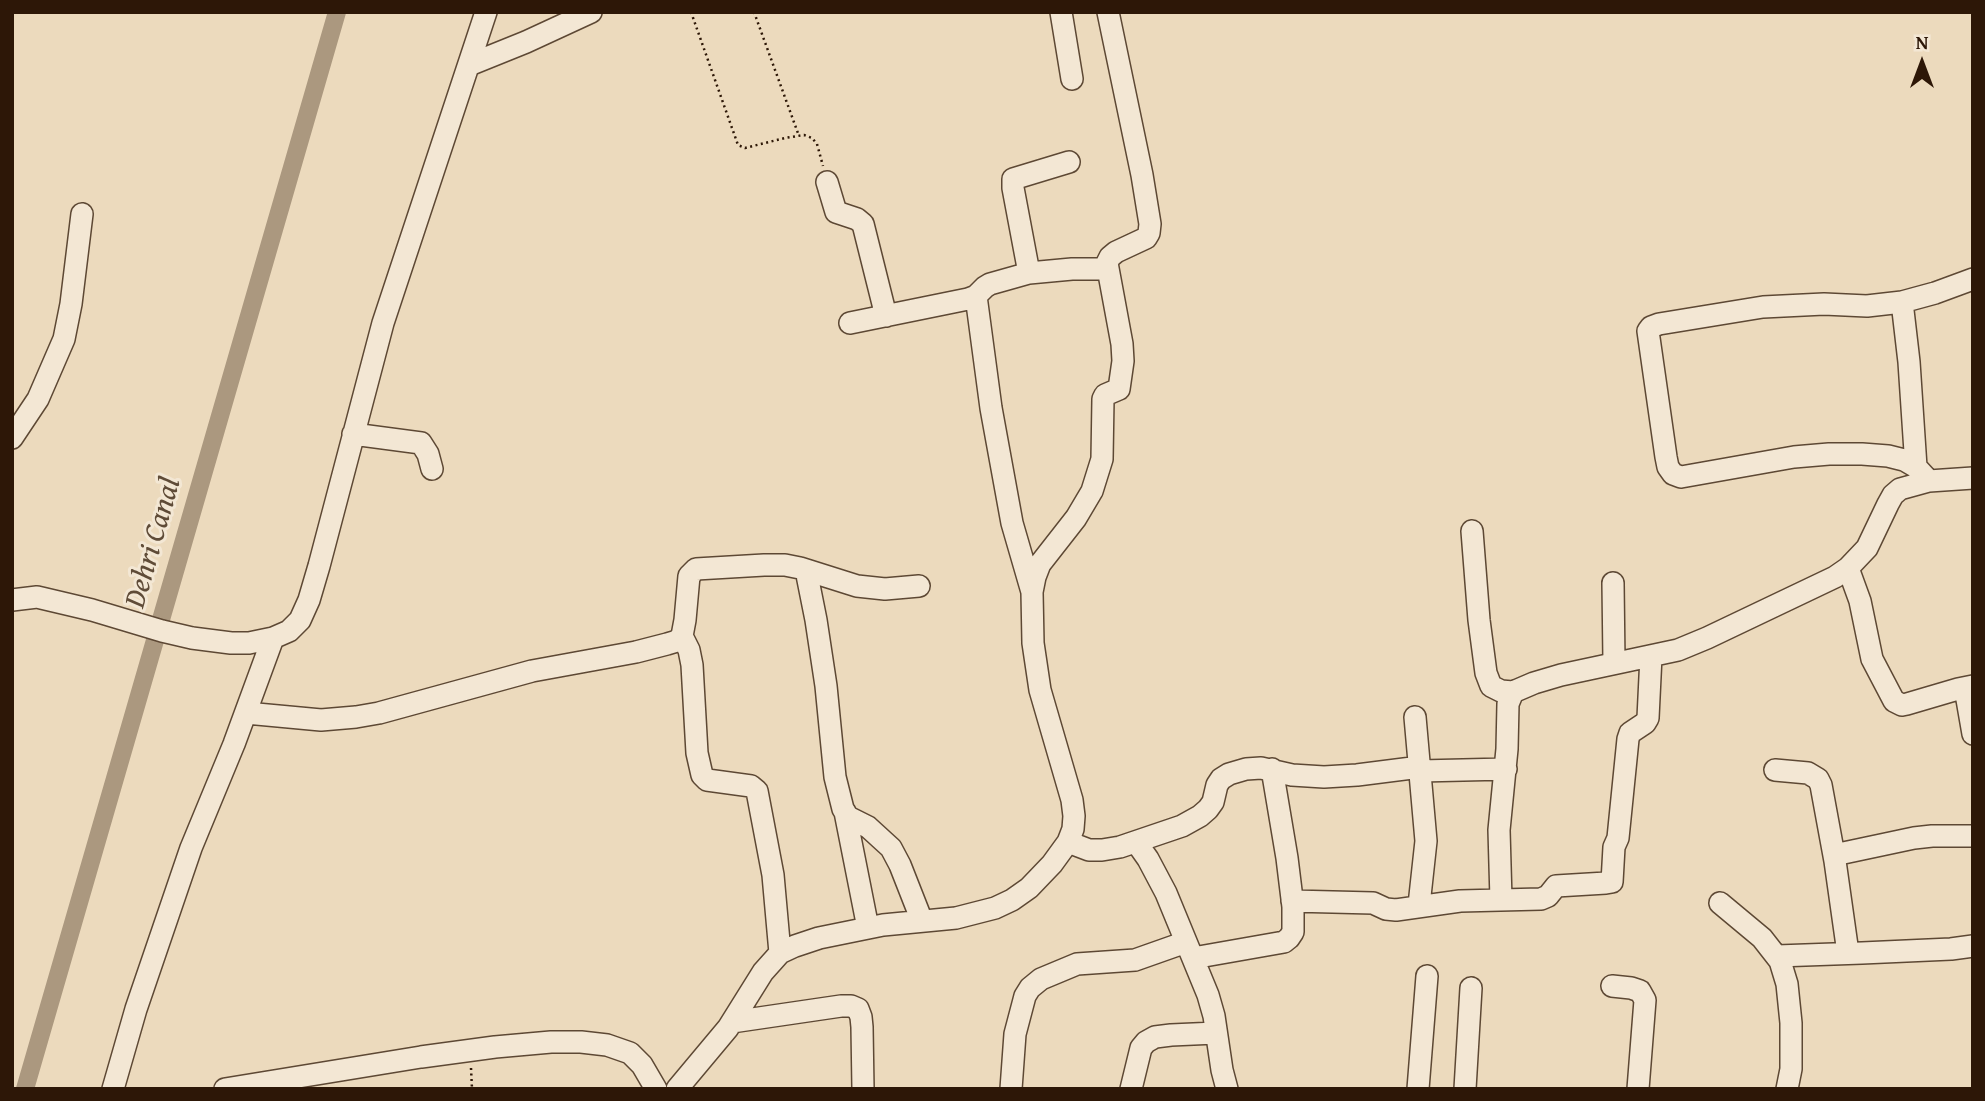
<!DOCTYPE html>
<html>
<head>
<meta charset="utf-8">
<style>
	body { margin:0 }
	#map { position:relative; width:1985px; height:1101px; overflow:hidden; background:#ecdabd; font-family:"Gentium Book Plus",serif }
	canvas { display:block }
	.frame { position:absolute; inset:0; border:14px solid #2d1707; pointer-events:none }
	.north { position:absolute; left:1887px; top:28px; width:70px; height:70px; -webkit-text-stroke:5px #f3e7d4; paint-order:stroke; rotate:0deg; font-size:19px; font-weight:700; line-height:28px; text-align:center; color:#2d1707 }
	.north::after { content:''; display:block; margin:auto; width:24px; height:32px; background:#2d1707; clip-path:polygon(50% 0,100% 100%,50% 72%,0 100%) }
</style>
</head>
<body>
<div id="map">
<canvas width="1985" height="1101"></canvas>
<div class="frame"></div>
<div class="north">N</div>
</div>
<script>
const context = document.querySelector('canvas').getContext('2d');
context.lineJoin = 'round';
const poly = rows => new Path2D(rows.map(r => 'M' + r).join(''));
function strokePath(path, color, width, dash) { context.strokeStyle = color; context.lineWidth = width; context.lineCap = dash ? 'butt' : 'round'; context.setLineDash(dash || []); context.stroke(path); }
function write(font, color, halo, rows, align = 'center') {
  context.font = font + ' "Gentium Book Plus",serif'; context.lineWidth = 6; context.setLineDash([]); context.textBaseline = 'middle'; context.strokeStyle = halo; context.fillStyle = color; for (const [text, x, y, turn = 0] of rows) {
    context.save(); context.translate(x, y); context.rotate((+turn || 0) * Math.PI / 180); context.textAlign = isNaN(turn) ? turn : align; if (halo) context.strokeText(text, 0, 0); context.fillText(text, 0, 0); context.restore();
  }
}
const canal = poly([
	[25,1089,337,12]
]);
const path = poly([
	[691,12,738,145,745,148,785,138,804,135,812,138,817,144,823,166],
	[754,12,799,136],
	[471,1068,472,1089]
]);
const minor = poly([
	[1061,12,1072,79],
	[469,65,526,42,591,12],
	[827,182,836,212,857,219,863,224,886,316],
	[1029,273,1013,188,1013,179,1069,162],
	[976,296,991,408,1012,523,1032,592],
	[1902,302,1909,362,1916,467],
	[850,323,968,299,976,296,985,287,990,284,1029,273,1072,269,1106,269],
	[353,434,421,443,428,454,432,469],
	[12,438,38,399,64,339,71,304,82,214],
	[1929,481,1916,467,1904,460,1888,456,1862,454,1829,454,1794,457,1681,477,1673,474,1668,467,1666,457,1648,331,1651,327,1659,324,1763,307,1824,304,1867,306,1902,302,1935,293,1973,279],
	[1472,531,1479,620,1486,673,1491,686,1501,691,1513,692],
	[1848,568,1860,601,1872,659,1894,701,1902,705,1907,704,1958,689,1973,686],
	[806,570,816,620,826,686,835,777,843,809,848,817,868,827,891,848,900,865,922,921],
	[1613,583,1614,662],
	[12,600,37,597,92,610,162,631,192,638,231,643,249,643,273,638,289,631,300,620,309,600,319,566,383,323,486,12],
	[682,636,689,650,692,665,697,753,702,775,707,780,751,786,757,791,773,875,780,953],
	[1965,688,1973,734],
	[246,713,321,720,356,717,379,713,532,671,636,652,667,644,677,641,682,636,685,620,689,576,696,569,764,565,785,565,800,568,857,586,885,589,919,586],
	[1415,717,1426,841,1419,905],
	[1775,770,1808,773,1818,779,1821,785,1835,861,1848,953],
	[1420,771,1506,769],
	[845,812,868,928],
	[1068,842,1089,850,1102,850,1120,847,1182,826,1200,816,1208,809,1213,802,1217,785,1221,779,1229,774,1246,769,1261,768,1292,775,1324,777,1357,775,1420,767],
	[1136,842,1148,859,1166,893,1208,995,1214,1016,1222,1070,1227,1089],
	[1834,855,1914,838,1932,836,1973,836],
	[1501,900,1499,830,1507,749,1508,704,1513,692,1534,683,1561,675,1678,650,1707,638,1835,577,1848,568,1867,548,1888,504,1893,495,1900,489,1929,481,1973,478],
	[1292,901,1373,903,1386,909,1396,910,1460,901,1541,899,1548,896,1556,886,1606,883,1612,882,1614,847,1618,838,1628,739,1630,733,1645,723,1648,718,1651,656],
	[1720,903,1762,938,1780,961,1787,984,1791,1023,1791,1069,1787,1089],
	[1777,956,1862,953,1951,949,1973,946],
	[1193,958,1284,942,1289,938,1293,932,1293,907,1287,858,1272,769],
	[1612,986,1631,988,1640,991,1645,1000,1638,1089],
	[732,1022,841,1006,851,1006,858,1009,861,1017,862,1027,863,1089],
	[113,1089,136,1009,191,848,234,744,273,638],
	[225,1089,421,1057,495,1047,551,1042,581,1042,607,1045,630,1053,642,1065,656,1089],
	[677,1089,728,1028,763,972,780,953,795,946,819,938,883,925,956,918,995,908,1012,900,1029,888,1052,864,1068,842,1073,829,1074,816,1072,800,1040,690,1033,643,1032,592,1035,577,1040,564,1076,518,1092,491,1102,459,1103,399,1105,395,1119,389,1123,361,1122,344,1107,263,1110,257,1116,252,1146,238,1149,233,1150,224,1142,175,1108,12],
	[1011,1089,1015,1034,1025,996,1030,988,1041,979,1077,964,1135,960,1186,942],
	[1131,1089,1141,1048,1146,1042,1155,1037,1171,1035,1216,1033],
	[1418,1089,1427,976],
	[1465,1089,1471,988]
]);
const waterNames = [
	["Dehri Canal",154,543,-74]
];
strokePath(canal, '#ab987f', 18);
strokePath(minor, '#5d4834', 24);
strokePath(path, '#2d1707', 2.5, [2, 3.5]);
strokePath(minor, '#f3e7d4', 21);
write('italic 30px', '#5f4b37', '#f3e7d4', waterNames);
</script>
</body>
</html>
